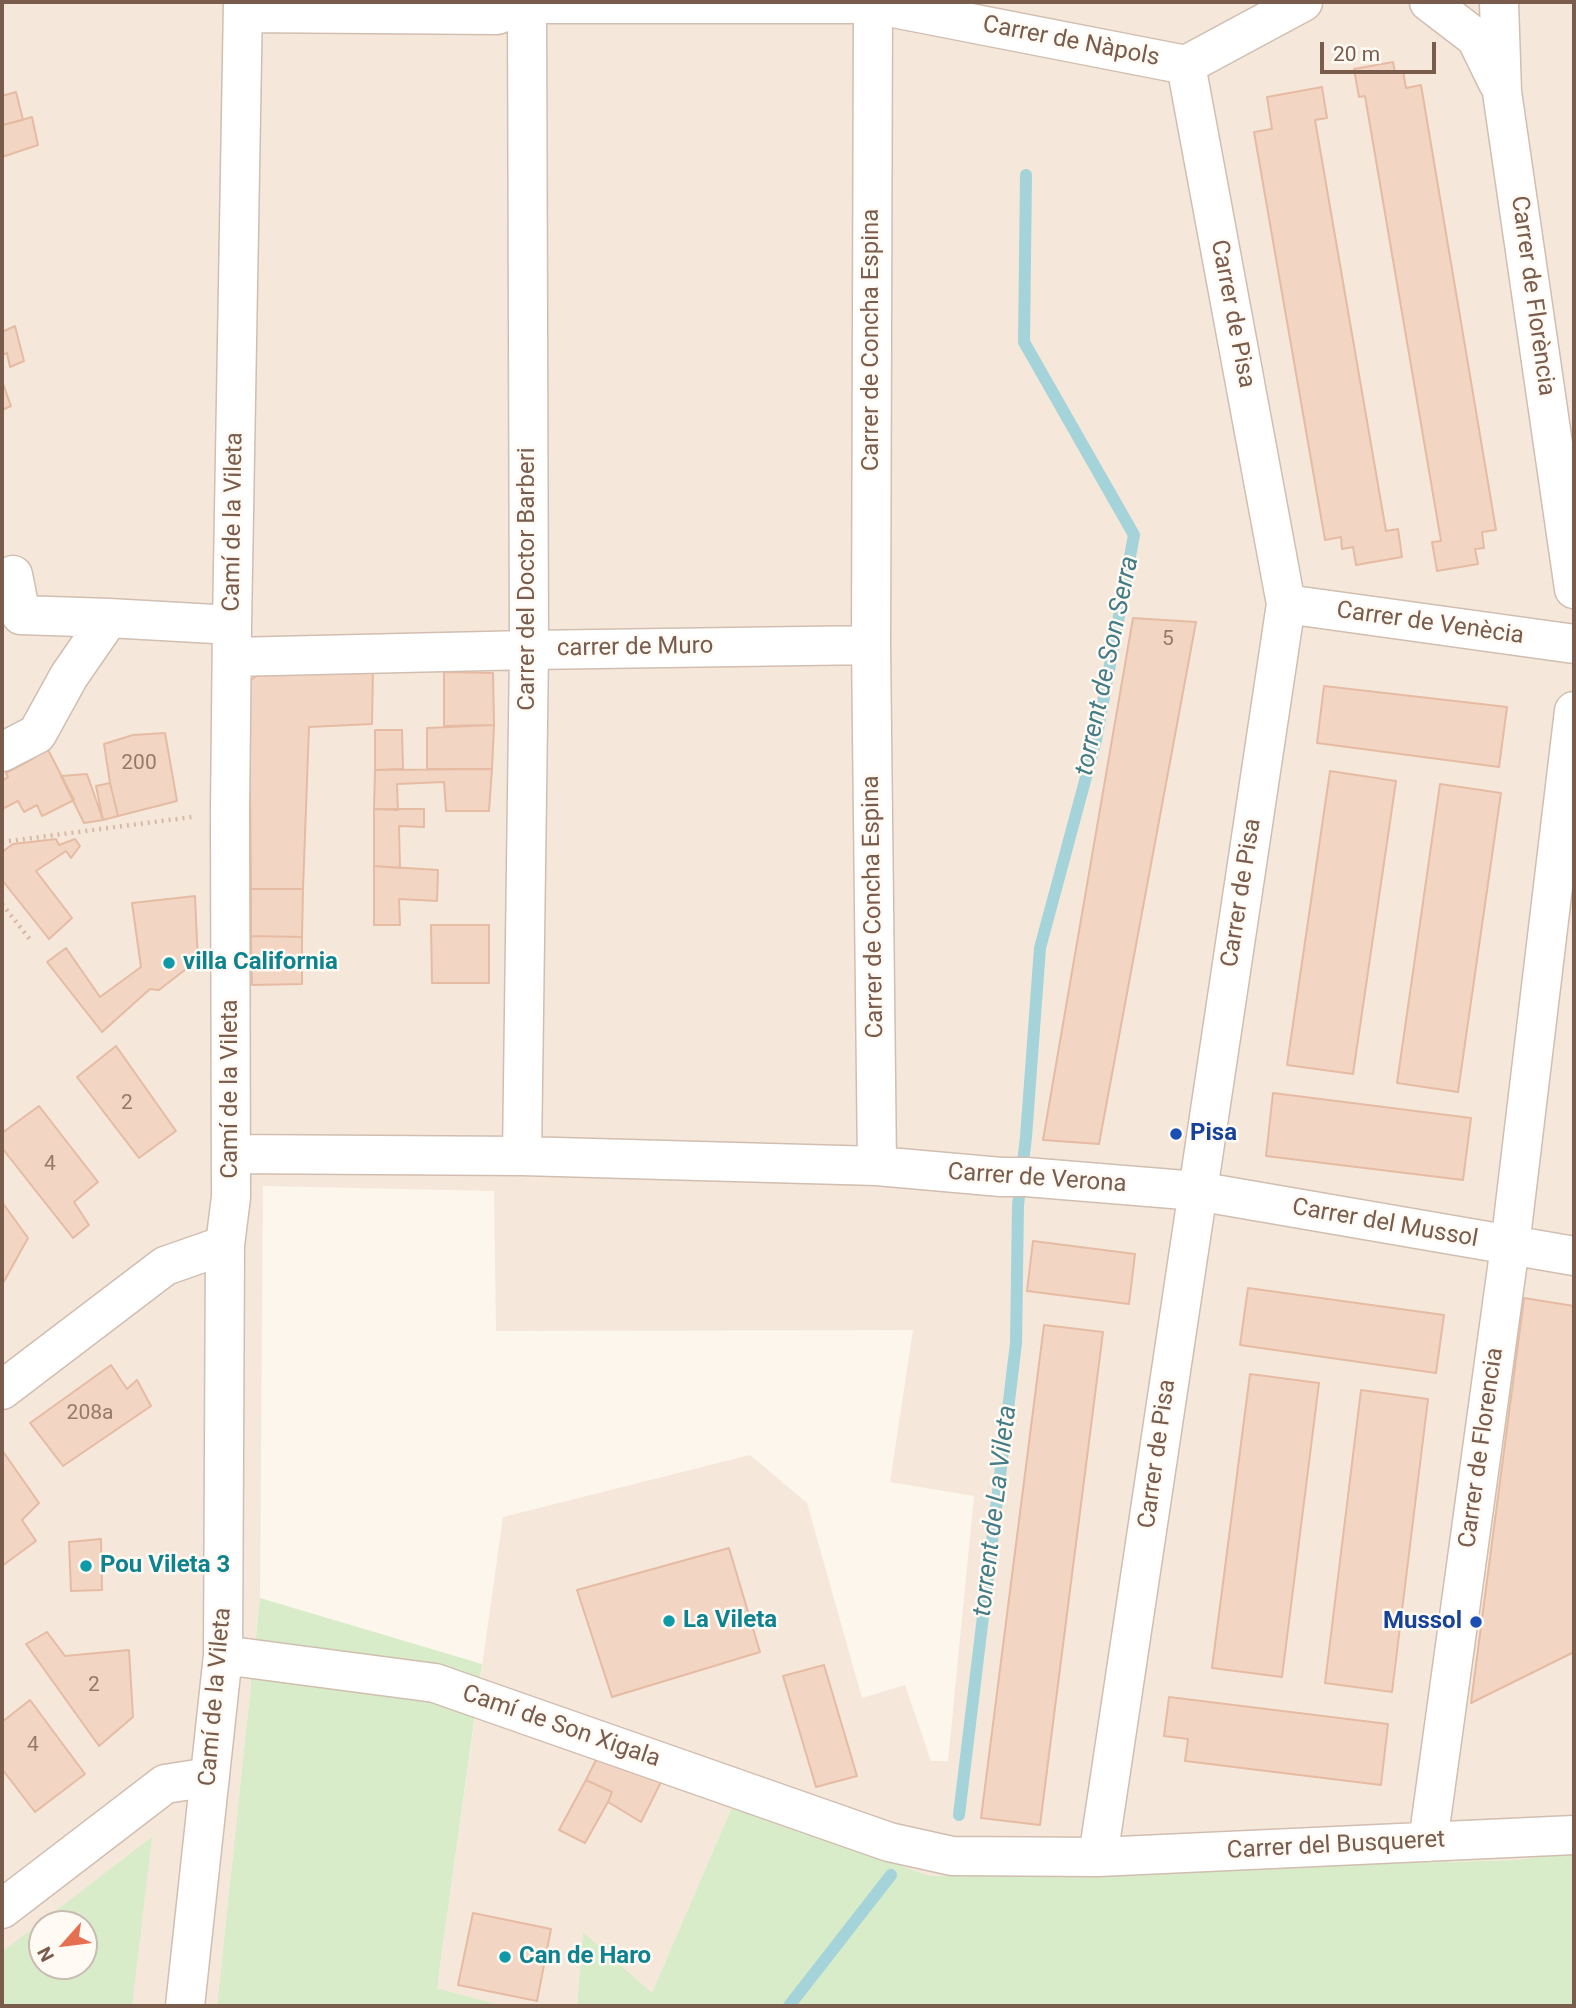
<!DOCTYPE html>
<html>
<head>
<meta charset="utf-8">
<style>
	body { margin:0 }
	#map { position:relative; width:1576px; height:2008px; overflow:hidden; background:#fdf6ec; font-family:Roboto,sans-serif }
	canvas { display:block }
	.frame { position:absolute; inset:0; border:4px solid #7a5c4d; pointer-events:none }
	.north { position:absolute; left:28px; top:1910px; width:70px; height:70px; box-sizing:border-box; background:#fffaf3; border:2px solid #cabbb1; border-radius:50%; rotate:242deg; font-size:19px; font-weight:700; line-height:28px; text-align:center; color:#7a5c4d }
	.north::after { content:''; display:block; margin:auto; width:24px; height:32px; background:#e76f51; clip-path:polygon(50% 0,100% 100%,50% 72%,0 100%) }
	.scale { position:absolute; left:1320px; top:42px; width:116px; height:32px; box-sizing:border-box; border:4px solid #7a5c4d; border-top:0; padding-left:9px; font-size:21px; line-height:24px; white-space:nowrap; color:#7a5c4d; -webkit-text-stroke:5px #fffaf3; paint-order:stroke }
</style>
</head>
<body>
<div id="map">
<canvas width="1576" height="2008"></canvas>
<div class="frame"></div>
<div class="north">N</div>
<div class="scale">20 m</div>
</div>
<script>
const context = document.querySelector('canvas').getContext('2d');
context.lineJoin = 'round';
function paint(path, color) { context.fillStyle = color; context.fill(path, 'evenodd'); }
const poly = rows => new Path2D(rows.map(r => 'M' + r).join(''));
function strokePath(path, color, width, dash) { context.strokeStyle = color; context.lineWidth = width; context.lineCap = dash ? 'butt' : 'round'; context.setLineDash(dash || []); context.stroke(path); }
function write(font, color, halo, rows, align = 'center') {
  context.font = font + ' Roboto,sans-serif'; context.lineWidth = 5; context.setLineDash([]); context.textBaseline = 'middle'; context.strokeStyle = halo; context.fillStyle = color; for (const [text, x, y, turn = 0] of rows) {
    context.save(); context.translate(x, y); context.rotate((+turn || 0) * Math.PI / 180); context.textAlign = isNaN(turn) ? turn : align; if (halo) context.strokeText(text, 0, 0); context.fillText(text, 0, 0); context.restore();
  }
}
const residential = poly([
	[2,2,1574,2,1574,1851,1519,1860,930,1876,732,1807,652,1994,583,1932,577,2006,503,2006,437,1988,503,1517,750,1455,807,1503,862,1698,905,1685,931,1761,948,1761,974,1496,890,1482,913,1330,496,1331,494,1191,263,1186,260,1598,217,2006,2,2006],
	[42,1924,84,1924,84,1966,42,1966]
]);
const green = poly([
	[260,1598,482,1664,437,1988,503,2006,217,2006],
	[732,1807,930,1876,1519,1860,1574,1851,1574,2006,577,2006,583,1932,652,1993],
	[152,1837,132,2006,2,2006,2,1952],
	[42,1924,84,1924,84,1966,42,1966]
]);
const stream = poly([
	[959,1815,1016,1343,1018,1205,1026,1137,1040,948,1096,740,1134,535,1024,342,1026,175],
	[789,2006,891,1875]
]);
const building = poly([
	[1393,62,1395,72,1403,71,1406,88,1421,85,1496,530,1482,532,1484,548,1475,549,1478,564,1437,571,1432,542,1441,541,1365,96,1359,97,1354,69,1393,62],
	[1322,87,1327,118,1315,120,1386,531,1398,529,1402,557,1356,565,1353,547,1342,549,1341,537,1325,540,1254,132,1272,129,1267,97,1322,87],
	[16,92,23,120,3,125,2,94,2,96,16,92],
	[32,117,38,145,2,157,2,120,3,125,32,117],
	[15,326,24,361,10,367,7,353,2,355,2,332,15,326],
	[2,381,11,406,2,410,2,381],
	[1133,618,1196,622,1099,1144,1043,1140,1133,618],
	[268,666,373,668,372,724,309,727,303,889,251,889,249,682,268,666],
	[444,672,493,673,494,725,444,726,444,672],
	[1324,686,1507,707,1499,767,1317,743,1324,686],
	[494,725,492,769,427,769,427,728,494,725],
	[375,730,402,730,403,769,375,770,375,730],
	[165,733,177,801,118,816,110,783,104,744,133,735,165,733],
	[43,740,74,800,42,816,37,805,24,812,18,801,2,809,2,781,8,777,6,773,34,758,28,747,43,740],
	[492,769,489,811,446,811,444,782,397,784,398,810,374,809,375,770,492,769],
	[1330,771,1396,781,1353,1074,1287,1065,1330,771],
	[87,774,103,820,84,823,61,776,87,774],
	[110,783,118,816,103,820,96,786,110,783],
	[1440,784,1501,793,1458,1092,1397,1083,1440,784],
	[374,809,424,809,424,827,399,826,400,868,374,866,374,809],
	[56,839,59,845,75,839,80,846,71,858,66,851,36,871,72,918,49,939,2,880,2,852,13,844,56,839],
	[374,866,438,870,437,901,399,899,400,925,374,925,374,866],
	[251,889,303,889,302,937,251,936,251,889],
	[195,896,198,964,186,969,159,990,150,989,102,1032,47,962,66,948,100,997,141,967,132,903,195,896],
	[431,925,489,925,489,983,432,983,431,925],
	[251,936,302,937,302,984,252,985,251,936],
	[116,1046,176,1131,139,1158,77,1077,116,1046],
	[1273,1093,1471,1118,1463,1180,1266,1156,1273,1093],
	[39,1106,98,1182,74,1202,89,1225,73,1238,2,1148,2,1133,39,1106],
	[2,1202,28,1238,2,1285,2,1202],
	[1033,1241,1135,1254,1129,1304,1027,1291,1033,1241],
	[1248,1288,1444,1315,1436,1373,1240,1345,1248,1288],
	[1524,1298,1574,1306,1574,1652,1471,1703,1524,1298],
	[1044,1325,1103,1332,1040,1825,981,1818,1044,1325],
	[111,1365,127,1389,137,1380,151,1406,63,1466,30,1423,111,1365],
	[1250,1374,1319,1383,1282,1677,1212,1668,1250,1374],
	[1361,1390,1428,1399,1392,1692,1325,1683,1361,1390],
	[2,1450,39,1503,22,1520,36,1541,2,1566,2,1450],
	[101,1539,102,1590,71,1591,69,1542,101,1539],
	[729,1548,760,1652,612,1697,577,1590,729,1548],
	[47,1632,65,1656,129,1650,133,1717,99,1746,26,1644,47,1632],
	[824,1665,857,1776,816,1787,783,1676,824,1665],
	[1169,1697,1388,1724,1381,1785,1185,1761,1188,1739,1164,1736,1169,1697],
	[30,1700,85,1774,35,1812,2,1769,2,1722,30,1700],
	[600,1752,664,1776,641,1822,608,1802,612,1792,586,1780,600,1752],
	[586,1780,612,1792,608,1802,585,1843,559,1830,586,1780],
	[473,1913,551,1929,537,2001,458,1985,473,1913]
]);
const path = poly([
	[2,842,192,817],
	[2,904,32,942]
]);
const street = poly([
	[873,2,871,645,877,1166],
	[1429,2,1476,38,1498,83],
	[1499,2,1502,92,1574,589],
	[243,13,497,15,527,4,873,4,1186,65],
	[1186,65,1303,2],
	[13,575,21,615,109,618],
	[1286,604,1574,644],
	[232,657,529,650,871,645],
	[2,752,37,734,69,676,109,618,232,625],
	[231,1154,522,1156,877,1166,1001,1177,1026,1177,1197,1191,1574,1256],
	[522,1156,529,650,527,2],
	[2,1390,165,1266,225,1245],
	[223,1655,435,1683,889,1842,952,1856,1098,1857,1574,1835],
	[1428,1842,1510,1246,1574,711],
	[1098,1857,1286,604,1186,65],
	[2,1909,165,1784,210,1777],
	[185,2006,223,1655,225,1245,231,1197,230,812,232,625,243,2]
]);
const markers = [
	[169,963,7,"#0f9aa8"],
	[1176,1134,7,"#1a4fb4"],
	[86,1566,7,"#0f9aa8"],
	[669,1621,7,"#0f9aa8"],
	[1476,1622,7,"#1a4fb4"],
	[505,1957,7,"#0f9aa8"]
];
const numberNames = [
	["5",1168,640],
	["200",139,764],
	["2",127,1104],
	["4",50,1165],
	["208a",90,1414],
	["2",94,1686],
	["4",33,1746]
];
const streetNames = [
	["Carrer de Nàpols",1071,42,11],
	["Carrer de Florència",1532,296,82],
	["Carrer de Pisa",1232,314,79],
	["Carrer de Concha Espina",872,340,-90],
	["Camí de la Vileta",234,522,-89],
	["Carrer del Doctor Barberi",528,579,-90],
	["Carrer de Venècia",1430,624,8],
	["carrer de Muro",635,648,-1],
	["Carrer de Pisa",1242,893,-81],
	["Carrer de Concha Espina",874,907,-91],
	["Camí de la Vileta",231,1089,-90],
	["Carrer de Verona",1037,1179,4],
	["Carrer del Mussol",1385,1224,10],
	["Carrer de Florencia",1482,1448,-82],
	["Carrer de Pisa",1158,1454,-82],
	["Camí de la Vileta",216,1697,-85],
	["Camí de Son Xigala",561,1727,19],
	["Carrer del Busqueret",1336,1846,-3]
];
const cultureNames = [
	["villa California",183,963],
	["Pou Vileta 3",100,1566],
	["La Vileta",683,1621],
	["Can de Haro",519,1957]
];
const transitNames = [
	["Pisa",1190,1134],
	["Mussol",1462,1622,"right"]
];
const waterNames = [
	["torrent de Son Serra",1108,666,-78],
	["torrent de La Vileta",996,1511,-83]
];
paint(residential, '#f5e8da');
paint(green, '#d8ecc9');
strokePath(stream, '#a5d3da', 12);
paint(building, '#f3d5c3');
strokePath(building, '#e6bba3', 2);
strokePath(street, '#d1beb0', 41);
strokePath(path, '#d9b8a5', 4.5, [2, 5]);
strokePath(street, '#fff', 38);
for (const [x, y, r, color] of markers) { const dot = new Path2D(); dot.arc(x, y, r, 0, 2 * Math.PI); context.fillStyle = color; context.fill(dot); strokePath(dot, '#fffaf3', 2.5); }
write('21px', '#987a6a', null, numberNames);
write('24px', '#7a5c4d', '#fffaf3', streetNames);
write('bold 24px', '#0d838f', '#fffaf3', cultureNames, 'left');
write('bold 24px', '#164399', '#fffaf3', transitNames, 'left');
write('italic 26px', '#437c86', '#fffaf3', waterNames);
</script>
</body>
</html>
